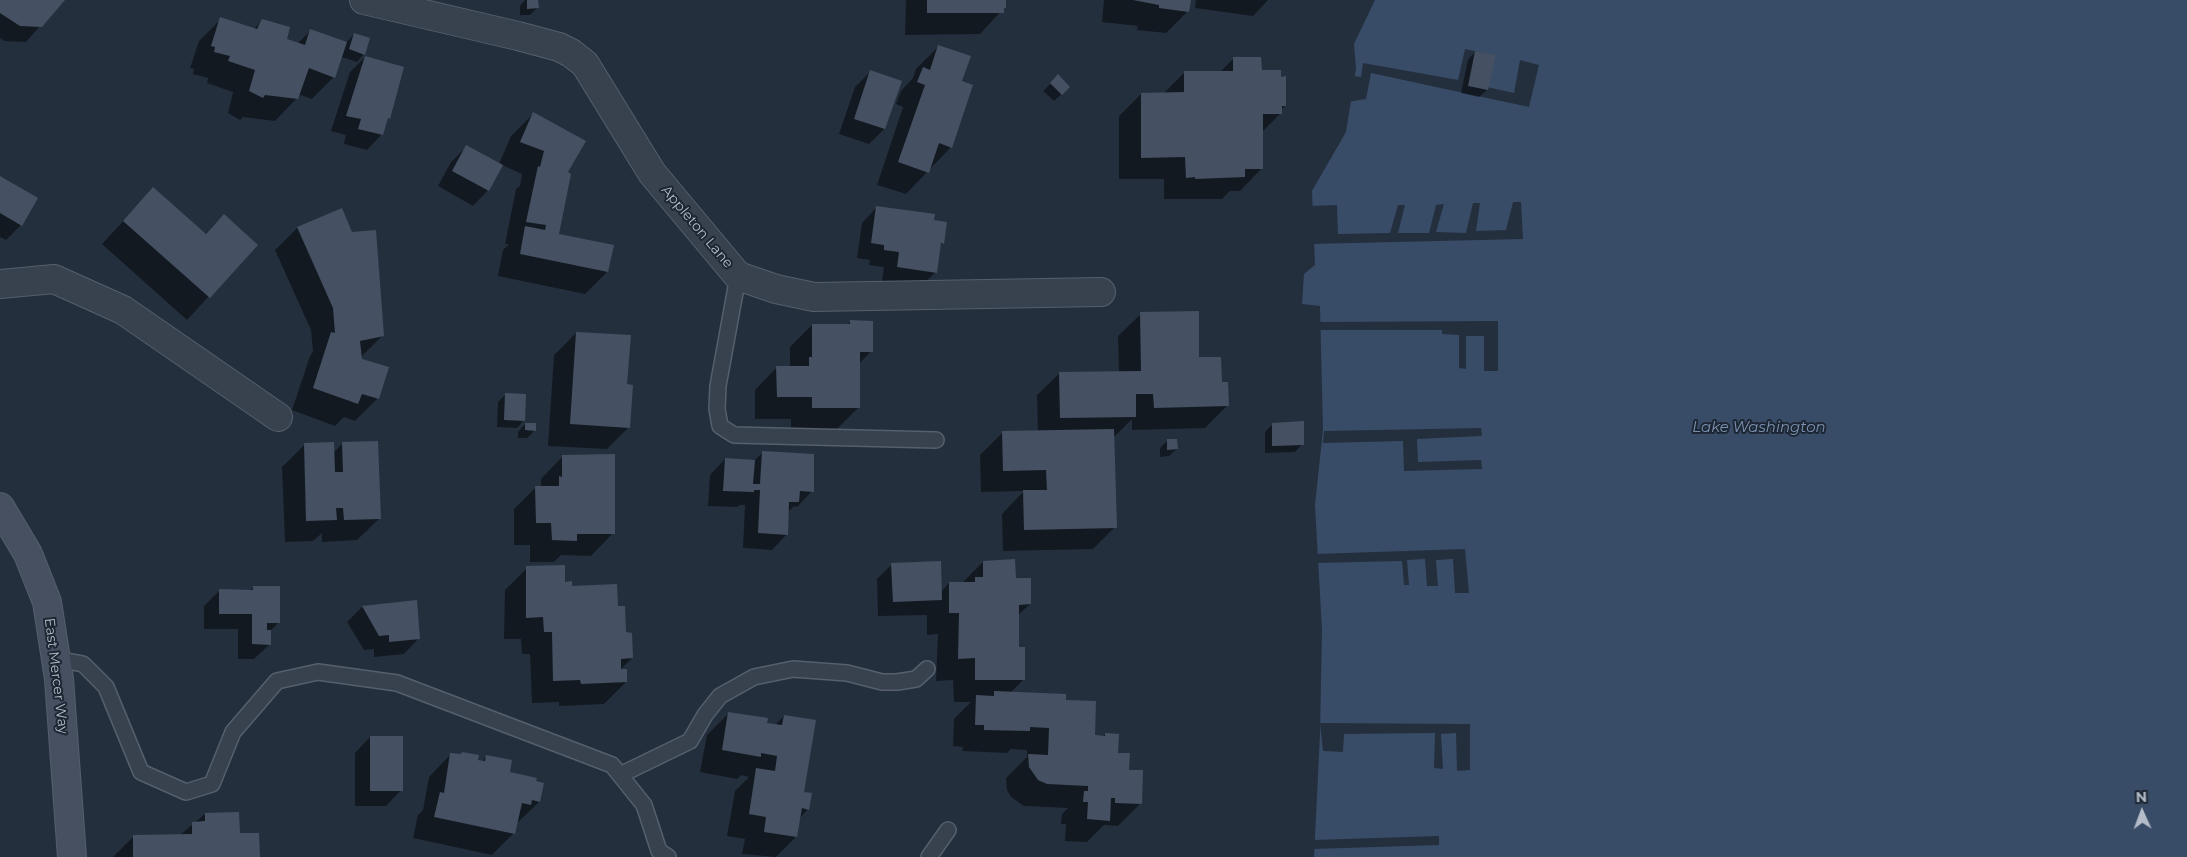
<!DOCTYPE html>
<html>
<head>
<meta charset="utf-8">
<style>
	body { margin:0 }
	#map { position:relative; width:2187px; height:857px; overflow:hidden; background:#242f3e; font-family:Montserrat,sans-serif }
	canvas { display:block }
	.north { position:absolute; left:2117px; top:787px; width:50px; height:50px; -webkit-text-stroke:4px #1d2633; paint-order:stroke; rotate:358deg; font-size:14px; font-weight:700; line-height:20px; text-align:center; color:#b4bcc9 }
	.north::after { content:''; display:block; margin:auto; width:18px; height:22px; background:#b4bcc9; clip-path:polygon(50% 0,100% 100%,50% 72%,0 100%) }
</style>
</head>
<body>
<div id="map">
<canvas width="2187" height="857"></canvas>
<div class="north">N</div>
</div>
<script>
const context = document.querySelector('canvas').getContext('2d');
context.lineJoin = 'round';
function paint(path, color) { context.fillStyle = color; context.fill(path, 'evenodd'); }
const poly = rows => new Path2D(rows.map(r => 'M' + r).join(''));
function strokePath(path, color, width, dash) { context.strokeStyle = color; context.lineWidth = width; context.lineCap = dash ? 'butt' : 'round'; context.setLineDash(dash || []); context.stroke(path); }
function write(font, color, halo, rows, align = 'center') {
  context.font = font + ' Montserrat,sans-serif'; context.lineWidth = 4; context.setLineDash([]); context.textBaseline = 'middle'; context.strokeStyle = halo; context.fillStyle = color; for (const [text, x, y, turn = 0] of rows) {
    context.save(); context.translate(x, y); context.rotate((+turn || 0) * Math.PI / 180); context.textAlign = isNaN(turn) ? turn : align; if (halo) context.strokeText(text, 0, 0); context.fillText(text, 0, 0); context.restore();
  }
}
const water = poly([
	[1375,0,2187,0,2187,857,1314,857,1320,735,1322,630,1315,505,1323,430,1320,306,1302,304,1304,274,1315,265,1312,191,1346,132,1356,69,1354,44]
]);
const pier = poly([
	[1465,49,1493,55,1487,87,1514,93,1520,60,1539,65,1529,107,1371,73,1366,99,1348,102,1353,76,1361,77,1363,63,1458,80],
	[1513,202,1521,202,1523,239,1311,244,1310,206,1337,205,1338,234,1390,233,1398,205,1405,205,1398,233,1429,233,1436,205,1444,204,1436,232,1466,233,1473,203,1480,203,1476,231,1506,230],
	[1498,321,1498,371,1484,371,1484,336,1466,336,1466,369,1459,368,1459,335,1442,334,1442,330,1318,330,1318,322],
	[1481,428,1482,436,1417,439,1418,462,1481,460,1482,469,1404,471,1403,441,1323,443,1324,431],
	[1465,549,1469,593,1455,593,1453,559,1436,560,1438,586,1427,586,1425,559,1407,560,1409,585,1404,585,1402,561,1316,563,1315,554],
	[1320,723,1470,724,1470,770,1457,771,1456,733,1441,734,1443,769,1434,768,1435,733,1344,734,1343,752,1323,751],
	[1439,836,1439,845,1313,849,1313,840]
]);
const shadow = poly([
	[0,0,63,0,26,42,4,41,0,38],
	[525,0,537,0,537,8,530,15,520,15,520,6],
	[906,0,1005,0,1005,7,980,34,905,35],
	[1104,0,1190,0,1188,11,1166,33,1137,30,1138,26,1102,22],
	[1196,0,1268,0,1253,16,1195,8],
	[221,19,254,29,262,21,286,40,298,43,310,31,346,43,354,34,364,54,357,62,341,57,334,77,312,99,298,94,297,98,275,121,243,117,240,120,228,113,233,92,207,83,208,78,193,74,194,69,190,68,199,41],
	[938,47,960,82,951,147,906,194,877,185,903,107,896,104,901,91,913,78,916,69],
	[1475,52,1487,90,1479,97,1461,93,1468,60],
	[365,57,389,118,385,122,382,134,367,150,344,144,346,135,331,131,350,72],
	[1233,59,1260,71,1285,106,1281,110,1281,113,1262,132,1262,168,1240,191,1230,191,1222,199,1164,199,1164,179,1119,179,1119,116,1141,94,1163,94,1185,72,1220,72],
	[870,72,884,129,869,144,839,134,855,87],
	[1058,76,1069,87,1054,101,1043,91],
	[533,114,566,173,558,235,607,272,585,294,498,276,503,250,509,244,505,244,516,189,520,186,522,174,502,165,488,190,473,206,438,186,451,162,466,147,499,164,511,136],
	[0,178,21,225,6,240,0,237],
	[153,189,204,235,224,215,256,245,187,320,102,244],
	[877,207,933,222,943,243,939,246,936,272,920,287,882,282,884,267,869,265,870,260,857,258,862,223],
	[297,228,351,233,383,335,361,357,361,360,387,368,377,399,355,421,344,417,335,426,292,410,310,356,313,352,311,330,275,250],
	[1141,314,1198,359,1221,383,1227,406,1205,428,1132,430,1132,419,1113,438,1115,527,1093,549,1003,551,1002,514,1024,491,981,492,980,455,1002,433,1038,432,1037,395,1060,373,1119,372,1118,336],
	[850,322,871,351,859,364,859,407,837,429,791,429,791,419,755,419,755,390,777,367,790,367,790,347,812,325,847,325],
	[576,333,626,385,629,427,607,449,548,446,554,355],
	[506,394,524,420,517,428,497,427,498,402],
	[525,424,534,431,527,438,518,438,518,432],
	[1273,424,1302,444,1295,452,1265,453,1265,432],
	[1167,441,1177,449,1169,456,1160,457,1160,448],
	[343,443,380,518,357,540,322,542,322,533,313,541,285,542,282,467,304,445,333,453],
	[762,453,812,491,797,507,794,506,787,513,787,534,772,550,743,548,745,505,740,505,737,507,708,506,710,475,725,459,754,461],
	[563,456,613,533,591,556,561,555,554,562,530,562,530,545,514,545,514,509,536,487,541,487,541,479],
	[983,562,1015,579,1030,604,1017,616,1018,648,1024,679,1010,693,1064,701,1094,736,1102,737,1105,734,1128,771,1140,804,1118,826,1104,825,1087,842,1065,841,1066,824,1061,824,1062,814,1068,808,1024,806,1011,797,1007,790,1006,778,1027,757,1027,750,1011,749,1007,753,962,751,963,747,953,746,954,719,971,702,954,702,953,680,936,681,938,634,927,635,927,615,878,616,877,579,892,564,941,592,949,583,962,583],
	[527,568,617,607,632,658,619,671,626,682,604,704,559,706,559,702,532,703,530,654,522,654,521,639,504,639,505,590],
	[254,587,279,622,269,632,270,644,254,659,238,659,238,629,204,629,204,606,219,591,250,591],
	[415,601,419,638,404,654,374,657,374,649,364,650,347,622,362,607],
	[729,713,775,725,784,716,808,809,799,819,796,837,776,857,742,854,745,839,727,836,735,791,749,777,741,775,737,779,700,772,707,735],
	[370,737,401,790,386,806,355,806,355,753],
	[451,754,482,761,487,756,508,773,535,782,539,802,516,824,514,833,492,855,413,838,418,815,423,810,429,777],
	[205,814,238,834,259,857,113,857,134,836,180,835]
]);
const building = poly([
	[0,0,65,0,42,27,20,26,0,13],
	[527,0,538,0,539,8,527,9],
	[927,0,1006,0,1006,8,1004,8,1004,13,927,13],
	[1133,0,1191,0,1189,12,1159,8,1159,5],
	[220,17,257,29,262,19,290,27,287,39,305,45,310,29,347,42,335,78,309,68,298,99,265,95,263,98,249,91,255,70,228,61,230,56,214,52,215,47,211,46],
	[354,33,370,38,365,55,349,49],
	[938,45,971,56,962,81,973,85,952,148,939,143,929,173,898,162,925,85,917,82,923,67,930,70],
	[1475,51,1496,55,1488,90,1468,86],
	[365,56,404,67,390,119,388,118,383,135,358,129,361,119,346,116],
	[1233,57,1261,57,1262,70,1281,70,1281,77,1286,76,1286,106,1282,106,1282,114,1263,114,1263,169,1245,169,1245,177,1195,179,1195,177,1186,178,1185,157,1141,158,1141,93,1184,92,1184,71,1233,71],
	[870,70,902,81,885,129,854,119],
	[1058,74,1070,87,1062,95,1050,83],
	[533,112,586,141,568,172,571,174,559,234,614,245,608,272,520,254,525,226,545,230,546,225,526,222,538,166,540,167,544,151,520,142],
	[466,145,503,165,489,191,452,171],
	[0,176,38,198,22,226,0,213],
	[153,187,206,234,224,214,258,245,210,298,123,221],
	[876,206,935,214,934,220,947,222,944,244,941,243,937,273,897,267,899,252,884,250,884,245,871,243],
	[342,208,352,232,376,230,384,336,360,341,362,359,389,367,379,399,362,394,358,404,313,388,331,332,335,333,333,308,297,227],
	[1199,311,1199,357,1221,357,1222,382,1228,382,1229,406,1154,408,1153,394,1136,394,1136,417,1060,418,1059,372,1141,371,1140,312],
	[850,320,873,321,873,352,860,352,860,408,812,408,812,397,777,397,776,366,809,366,809,357,812,357,812,324,850,324],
	[576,332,631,335,627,384,633,385,630,428,570,424],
	[505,393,526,394,525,421,504,420],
	[1304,421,1304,445,1272,446,1272,423],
	[525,423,536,423,536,431,525,430],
	[1114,429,1117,528,1024,530,1023,490,1047,490,1046,470,1003,471,1002,431],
	[1167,439,1177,439,1178,449,1167,450],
	[378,441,381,519,344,520,343,508,336,508,337,520,306,521,304,443,334,442,335,472,343,472,342,442],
	[762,451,814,454,814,492,800,491,799,502,789,502,788,535,758,533,760,490,754,490,754,492,723,491,725,458,755,460,753,484,760,484],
	[615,454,615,534,577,534,577,541,552,540,551,523,536,523,535,486,559,486,559,476,562,477,562,455],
	[1015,559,1016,578,1031,578,1031,604,1019,605,1019,647,1025,647,1025,680,975,680,975,658,958,659,959,613,949,613,949,582,975,582,975,577,983,577,983,561],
	[941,561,942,600,893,602,891,563],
	[565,565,565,582,572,581,572,586,617,584,618,606,625,606,626,632,632,633,633,658,621,659,621,669,627,669,627,682,581,684,580,680,553,681,552,632,544,632,543,617,526,618,526,566],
	[253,586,280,586,280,623,267,623,267,630,271,630,271,645,252,644,252,614,219,614,219,589,253,590],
	[417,600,420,639,389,642,389,635,379,636,362,606],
	[994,691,1066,694,1066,700,1096,701,1095,735,1105,736,1105,733,1119,734,1118,753,1130,753,1129,770,1143,770,1142,804,1115,803,1115,798,1111,798,1110,821,1087,819,1088,802,1083,802,1084,791,1088,791,1088,786,1047,784,1038,780,1029,767,1028,754,1048,755,1049,728,1030,727,1030,731,984,730,984,725,975,725,976,695,994,696],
	[728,712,768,718,767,723,782,725,784,715,816,720,804,792,812,793,809,810,802,808,797,837,764,832,766,817,749,814,756,768,775,771,777,756,761,753,761,757,722,750],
	[370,736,403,736,403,791,370,791],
	[462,752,479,755,478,760,485,761,486,755,512,760,510,772,537,778,536,781,544,783,540,802,532,800,531,805,522,803,515,834,434,817,440,792,444,793,450,753,461,754],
	[239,812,240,833,259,833,260,857,133,857,133,835,192,834,192,822,205,821,205,813]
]);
const lane = poly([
	[738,276,718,386,717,409,720,426,734,435,936,440],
	[56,659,83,664,106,687,141,772,186,792,212,784,233,732,277,681,318,672,397,683,612,765,644,805,659,851,668,857],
	[620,775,690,741,705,715,720,696,754,677,793,669,847,673,882,682,897,682,916,679,927,669],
	[929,857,948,830]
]);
const street = poly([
	[364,0,518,36,559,47,571,53,585,64,652,173,738,276,776,289,814,297,1101,292],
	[0,284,54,279,123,310,278,417]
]);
const secondary = poly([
	[0,507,28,554,47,602,59,679,72,857]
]);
const streetNames = [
	["Appleton Lane",697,227,50],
	["East Mercer Way",56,676,83]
];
const waterNames = [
	["Lake Washington",1759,428]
];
paint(water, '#394c67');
paint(pier, '#242f3e');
paint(shadow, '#0007');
paint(building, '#455162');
strokePath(lane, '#565f6c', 18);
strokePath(street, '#565f6c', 30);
strokePath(secondary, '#565f6c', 30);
strokePath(lane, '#38414e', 15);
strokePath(street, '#38414e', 28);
strokePath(secondary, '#465061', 28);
write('14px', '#b4bcc9', '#1d2633', streetNames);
write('italic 15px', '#7c92b1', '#1d2633', waterNames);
</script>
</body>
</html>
